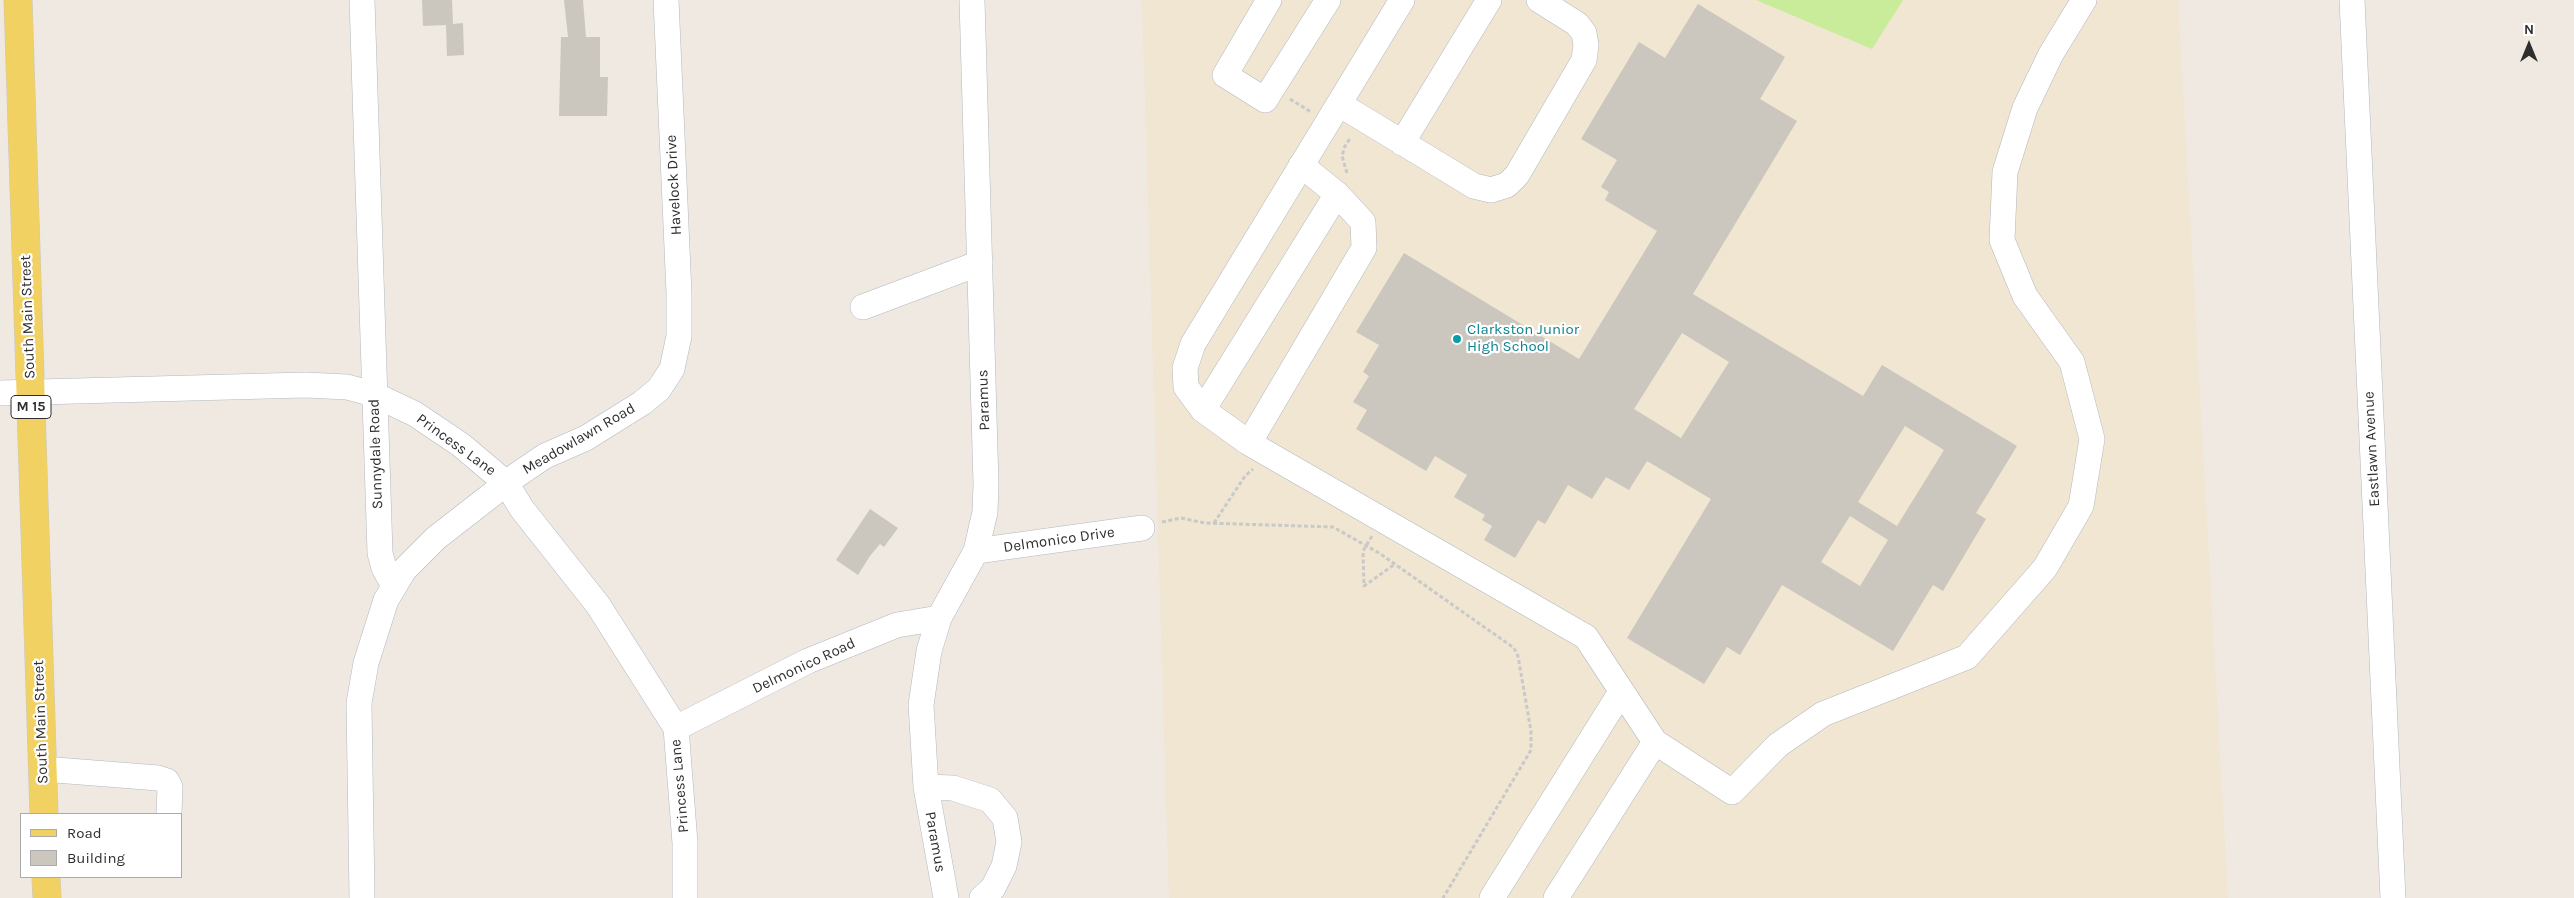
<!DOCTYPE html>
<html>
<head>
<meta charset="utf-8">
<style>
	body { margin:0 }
	#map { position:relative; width:2574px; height:898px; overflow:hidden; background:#efe9e1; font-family:Karla,sans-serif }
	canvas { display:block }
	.legend { position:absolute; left:20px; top:813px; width:162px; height:65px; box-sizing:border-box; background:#fff; border:1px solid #ababab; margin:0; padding:6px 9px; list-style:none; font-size:15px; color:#2e2e2e }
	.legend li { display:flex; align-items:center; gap:10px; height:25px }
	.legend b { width:25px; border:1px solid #ababab }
	.north { position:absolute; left:2504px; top:20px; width:50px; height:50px; -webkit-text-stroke:4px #fff; paint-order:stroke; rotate:0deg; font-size:14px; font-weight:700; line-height:20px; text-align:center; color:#2e2e2e }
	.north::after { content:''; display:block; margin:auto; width:18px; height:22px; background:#2e2e2e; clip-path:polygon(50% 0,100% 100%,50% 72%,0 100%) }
</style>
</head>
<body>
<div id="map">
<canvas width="2574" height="898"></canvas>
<ul class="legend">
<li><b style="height:6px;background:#f2d163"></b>Road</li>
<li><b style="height:14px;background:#cbc7bf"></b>Building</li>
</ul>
<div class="north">N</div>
</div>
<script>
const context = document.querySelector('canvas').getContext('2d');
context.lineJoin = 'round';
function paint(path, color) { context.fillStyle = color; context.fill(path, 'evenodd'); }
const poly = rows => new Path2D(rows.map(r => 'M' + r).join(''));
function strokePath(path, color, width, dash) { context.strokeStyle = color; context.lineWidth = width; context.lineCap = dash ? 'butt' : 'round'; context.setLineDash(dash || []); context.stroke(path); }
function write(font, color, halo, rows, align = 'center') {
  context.font = font + ' Karla,sans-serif'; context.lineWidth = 4.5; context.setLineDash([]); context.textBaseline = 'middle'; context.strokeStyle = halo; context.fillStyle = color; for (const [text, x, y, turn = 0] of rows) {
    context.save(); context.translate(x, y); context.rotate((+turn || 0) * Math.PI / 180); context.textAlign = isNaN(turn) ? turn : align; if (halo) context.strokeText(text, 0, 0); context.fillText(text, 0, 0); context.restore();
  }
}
const education = poly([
	[1142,0,2178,0,2228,898,1169,898]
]);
const pitch = poly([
	[1756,0,1903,0,1872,49]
]);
const building = poly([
	[422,0,452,0,453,24,463,23,464,55,447,56,446,25,423,26],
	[564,0,583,0,586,37,600,37,600,77,608,77,607,116,559,116,561,37,568,37],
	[1698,4,1785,57,1760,99,1797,121,1693,294,1863,396,1882,365,2017,446,1976,513,1986,519,1943,591,1933,585,1893,651,1782,585,1740,655,1727,647,1704,684,1627,638,1711,499,1647,461,1629,490,1606,477,1592,499,1568,485,1545,524,1538,520,1515,558,1484,540,1492,526,1482,520,1485,515,1454,497,1467,475,1435,456,1426,471,1356,429,1367,410,1353,402,1369,376,1363,372,1379,345,1356,332,1404,253,1579,359,1657,231,1605,200,1609,192,1601,187,1617,160,1581,139,1639,42,1665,58],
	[1682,333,1729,362,1681,438,1634,409],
	[1905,426,1944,450,1897,526,1858,502],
	[1850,516,1888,540,1860,586,1821,562],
	[870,509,898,528,884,547,880,544,870,556,858,575,836,560]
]);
const path = poly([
	[1290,99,1311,112],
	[1347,173,1342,156,1345,146,1351,137],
	[1162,522,1181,518,1205,523,1333,527,1379,553,1514,648,1518,656,1531,731,1531,750,1443,898],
	[1214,523,1245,476,1253,469],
	[1372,536,1363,551,1364,586,1395,564]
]);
const minor = poly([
	[362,0,380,553,384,568,394,586],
	[1269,0,1225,75,1265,100,1328,0],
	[1402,0,1193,344,1185,368,1186,387,1203,410,1249,443,1586,637,1655,742,1732,792,1778,745,1823,714,1967,657,2045,568,2081,506,2092,439,2072,362,2025,296,2002,240,2005,172,2025,108,2051,54,2084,0],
	[2352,0,2393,898],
	[1339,104,1474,186,1491,190,1507,185,1517,175,1584,60,1586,45,1584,33,1577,24,1539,0],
	[1402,143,1489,0],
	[863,307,980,263],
	[0,393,306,385,347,387,373,394,415,414,461,445,506,483,522,509,598,605,676,728,685,843,685,898],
	[1203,410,1337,194],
	[1249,443,1364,248,1363,222,1337,194,1301,165],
	[976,551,1142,528],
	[676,728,808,661,897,625,939,618],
	[43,769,158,778,167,781,170,787,169,814],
	[926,787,953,788,990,800,1005,818,1009,842,1004,866,993,888,982,898],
	[362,898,359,703,366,663,386,600,404,570,436,538,517,475,545,456,586,438,642,403,659,389,672,369,679,336,679,293,666,0],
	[946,898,926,787,921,705,929,651,939,618,976,551,985,512,986,484,972,0],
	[1492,898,1621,692],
	[1556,898,1655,742]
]);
const major = poly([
	[18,0,44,814],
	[46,877,47,898]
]);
const markers = [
	[1457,339,5,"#0f9aa8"]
];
const shields = [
	[31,407,40]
];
const shieldNames = [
	["M 15",31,407]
];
const streetNames = [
	["Havelock Drive",674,185,-93],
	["South Main Street",28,317,-92],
	["Paramus",984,400,-92],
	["Meadowlawn Road",579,439,-30],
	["Princess Lane",456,445,36],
	["Eastlawn Avenue",2372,449,-93],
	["Sunnydale Road",376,454,-92],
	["Delmonico Drive",1059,540,-8],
	["Delmonico Road",804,666,-25],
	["South Main Street",41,722,-92],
	["Princess Lane",680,786,-95],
	["Paramus",935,842,80]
];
const cultureNames = [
	["Clarkston Junior",1467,330],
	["High School",1467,347]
];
paint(education, '#f0e6d1');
paint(pitch, '#c9ec9a');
paint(building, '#cbc7bf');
strokePath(minor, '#b4b7c1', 26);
strokePath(major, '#c9c9c9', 29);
strokePath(path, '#c9c9c9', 3, [4, 2.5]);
strokePath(minor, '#fff', 25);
strokePath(major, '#f2d163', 28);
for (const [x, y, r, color] of markers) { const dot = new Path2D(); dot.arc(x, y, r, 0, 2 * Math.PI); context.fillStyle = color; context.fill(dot); strokePath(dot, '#fff', 2); }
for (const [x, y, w] of shields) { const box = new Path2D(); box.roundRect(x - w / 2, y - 11.5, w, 23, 4); context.fillStyle = '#fff'; context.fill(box); strokePath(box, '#2e2e2e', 1); }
write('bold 14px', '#2e2e2e', null, shieldNames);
write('15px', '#2e2e2e', '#fff', streetNames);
write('15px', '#0d838f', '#fff', cultureNames, 'left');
</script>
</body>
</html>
